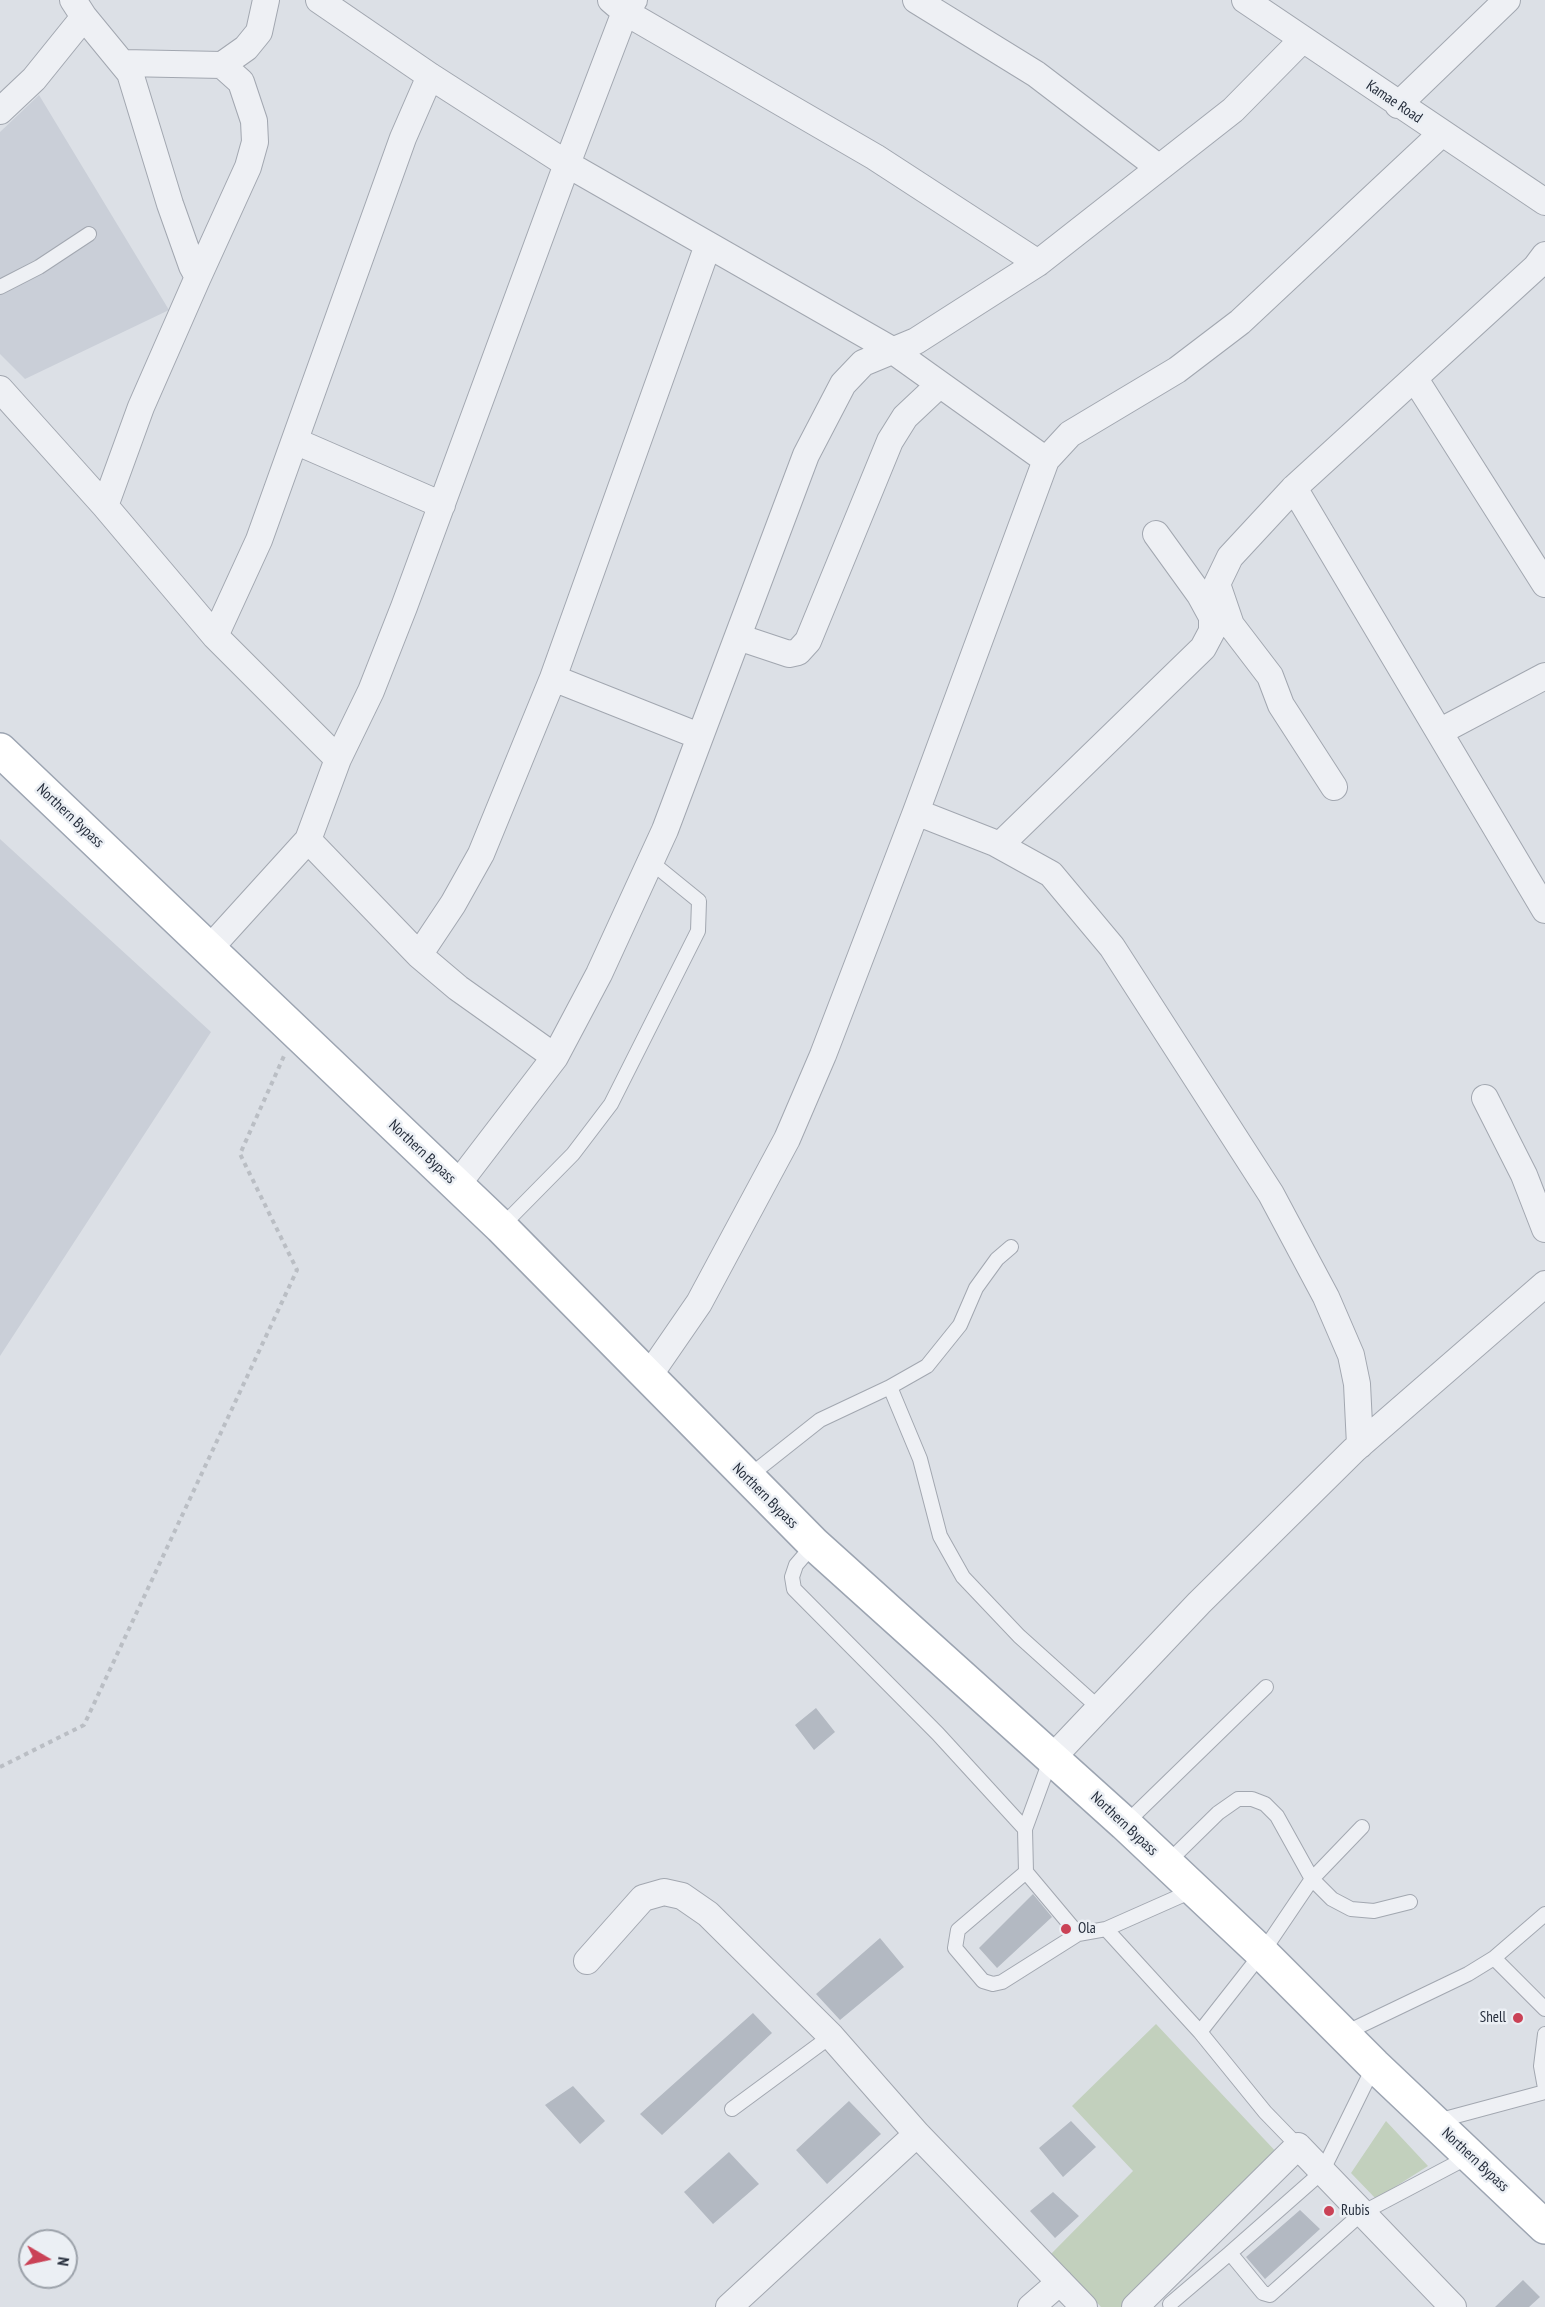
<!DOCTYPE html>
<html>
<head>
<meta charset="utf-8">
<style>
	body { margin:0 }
	#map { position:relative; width:1545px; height:2307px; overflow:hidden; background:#dce0e6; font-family:"PT Sans Narrow",sans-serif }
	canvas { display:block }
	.north { position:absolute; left:18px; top:2229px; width:60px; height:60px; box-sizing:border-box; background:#ebeff4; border:2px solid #9ca2aa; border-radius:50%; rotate:99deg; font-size:16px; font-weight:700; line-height:24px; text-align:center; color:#262e3c }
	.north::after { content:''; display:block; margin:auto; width:21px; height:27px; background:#ca4256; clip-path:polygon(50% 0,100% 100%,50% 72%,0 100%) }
</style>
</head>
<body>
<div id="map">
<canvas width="1545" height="2307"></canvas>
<div class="north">N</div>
</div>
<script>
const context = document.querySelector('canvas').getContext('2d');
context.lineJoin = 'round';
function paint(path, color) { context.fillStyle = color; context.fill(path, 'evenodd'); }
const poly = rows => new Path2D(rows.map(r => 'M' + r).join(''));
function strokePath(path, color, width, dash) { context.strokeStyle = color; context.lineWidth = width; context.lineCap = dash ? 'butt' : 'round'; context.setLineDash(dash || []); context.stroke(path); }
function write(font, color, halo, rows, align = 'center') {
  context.font = font + ' "PT Sans Narrow",sans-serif'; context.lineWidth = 5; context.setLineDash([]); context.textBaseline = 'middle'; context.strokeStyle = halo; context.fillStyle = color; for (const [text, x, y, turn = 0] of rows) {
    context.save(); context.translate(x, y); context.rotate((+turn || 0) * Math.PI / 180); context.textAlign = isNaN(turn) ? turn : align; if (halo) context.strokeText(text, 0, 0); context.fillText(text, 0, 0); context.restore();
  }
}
const built = poly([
	[39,95,169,310,25,379,0,354,0,132],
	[0,839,211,1032,0,1356]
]);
const green = poly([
	[1156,2024,1280,2156,1124,2307,1101,2307,1051,2254,1133,2171,1072,2106],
	[1386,2121,1428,2166,1376,2199,1351,2173]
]);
const building = poly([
	[816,1708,835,1732,814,1750,795,1725],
	[1033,1894,1052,1917,997,1968,979,1948],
	[880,1938,904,1967,840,2020,816,1994],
	[753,2013,772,2033,662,2135,640,2114],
	[573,2086,605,2121,580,2144,545,2105],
	[849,2101,881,2134,827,2184,796,2150],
	[1071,2121,1096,2147,1063,2177,1039,2148],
	[729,2152,759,2184,713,2224,684,2192],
	[1053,2192,1079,2216,1055,2238,1030,2211],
	[1300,2210,1320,2229,1265,2279,1246,2257],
	[1523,2280,1540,2297,1529,2307,1495,2307]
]);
const path = poly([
	[0,1767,84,1725,297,1270,240,1154,284,1056]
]);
const service = poly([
	[0,287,39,267,89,234],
	[501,1227,573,1154,611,1104,698,931,699,901,651,862],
	[890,1387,927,1366,960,1325,976,1288,997,1259,1011,1247],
	[748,1477,820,1420,890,1387,920,1459,940,1536,963,1577,1019,1636,1099,1708],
	[814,1544,796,1565,792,1577,794,1589,938,1734,1025,1829,1026,1872,1078,1934,1106,1929,1200,2032,1265,2112,1298,2146],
	[1125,1824,1266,1687],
	[1025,1829,1051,1758],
	[1166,1864,1218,1813,1238,1799,1252,1799,1265,1804,1277,1816,1312,1879,1332,1899,1351,1909,1374,1911,1410,1902],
	[1026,1872,958,1930,955,1948,983,1981,993,1984,1002,1982,1078,1934],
	[1106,1929,1194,1890],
	[1494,1958,1545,2009],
	[1200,2032,1262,1953,1312,1879,1362,1827],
	[1343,2034,1468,1974,1494,1958,1545,1914],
	[1545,2034,1541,2066,1545,2088],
	[1374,2066,1322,2172,1230,2253,1263,2293,1270,2295,1362,2213,1470,2156],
	[732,2109,831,2036],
	[1437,2121,1545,2092],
	[1170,2304,1230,2253]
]);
const minor = poly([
	[73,0,84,17,130,73,170,204,192,266,198,277,141,407,105,506],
	[319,0,430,76,567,164,892,350,1046,460],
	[611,0,625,12,875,157,1038,263],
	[916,0,1036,74,1158,167],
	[1245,0,1545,202],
	[123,63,222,65,241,82,254,121,255,142,248,167,198,277],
	[222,65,246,48,259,32,266,0],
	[1398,105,1507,0],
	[0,111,34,79,84,17],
	[1415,379,1545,584],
	[0,389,105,506,215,636,338,759],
	[295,441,442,505],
	[1294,488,1545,910],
	[215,636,259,540,403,138,430,76],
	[738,637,789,654,798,652,808,641,890,441,905,417,939,385],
	[553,678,699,736],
	[1441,731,1545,676],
	[1334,787,1281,705,1270,676,1231,625,1217,584,1230,557,1294,488,1536,267,1545,255],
	[916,812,995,843,1051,874,1112,947,1271,1194,1326,1297,1351,1355,1357,1384,1360,1445],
	[308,840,419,955,458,988,555,1057],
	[1000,845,1203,648,1212,631,1212,617,1200,595,1156,534],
	[210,948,308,840,338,759,371,691,404,607,567,164,625,12,634,0],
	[419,955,453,904,481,854,553,678,708,245],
	[1485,1098,1524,1175,1545,1229],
	[457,1185,555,1057,599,974,665,830,806,455,843,384,863,363,916,341,1038,263,1233,110,1302,40],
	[648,1377,699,1303,787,1139,823,1055,916,812,1046,460,1070,434,1177,370,1240,322,1441,134],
	[1052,1758,1199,1603,1354,1450,1545,1284],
	[587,1961,643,1898,664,1892,682,1896,708,1914,831,2036,917,2134,1084,2307],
	[729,2307,917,2134],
	[1031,2307,1060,2282],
	[1135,2307,1298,2146,1453,2307]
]);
const primary = poly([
	[0,750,501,1227,814,1544,1125,1824,1262,1953,1374,2065,1545,2227]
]);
const markers = [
	[1066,1929,6,"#ca4256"],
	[1518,2018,6,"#ca4256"],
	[1329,2211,6,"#ca4256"]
];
const streetNames = [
	["Kamae Road",1394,102,34],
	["Northern Bypass",70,816,43],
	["Northern Bypass",422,1152,43],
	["Northern Bypass",765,1496,45],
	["Northern Bypass",1124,1824,43],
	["Northern Bypass",1475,2160,43]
];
const poiNames = [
	["Ola",1078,1929],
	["Shell",1506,2018,"right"],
	["Rubis",1341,2211]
];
paint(built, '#cacfd8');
paint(green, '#c2d0bd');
paint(building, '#b3b9c2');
strokePath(service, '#a2a7b0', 16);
strokePath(minor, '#a2a7b0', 28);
strokePath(primary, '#9ca4b1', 36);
strokePath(path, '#babec4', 4, [4.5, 4.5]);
strokePath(service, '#eef0f4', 14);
strokePath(minor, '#eef0f4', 26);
strokePath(primary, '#fff', 33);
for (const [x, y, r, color] of markers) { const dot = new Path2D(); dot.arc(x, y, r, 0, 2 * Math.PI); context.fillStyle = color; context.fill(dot); strokePath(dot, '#ebeff4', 2); }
write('15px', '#262e3c', '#ebeff4', streetNames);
write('15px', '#262e3c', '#ebeff4', poiNames, 'left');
</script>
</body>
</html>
